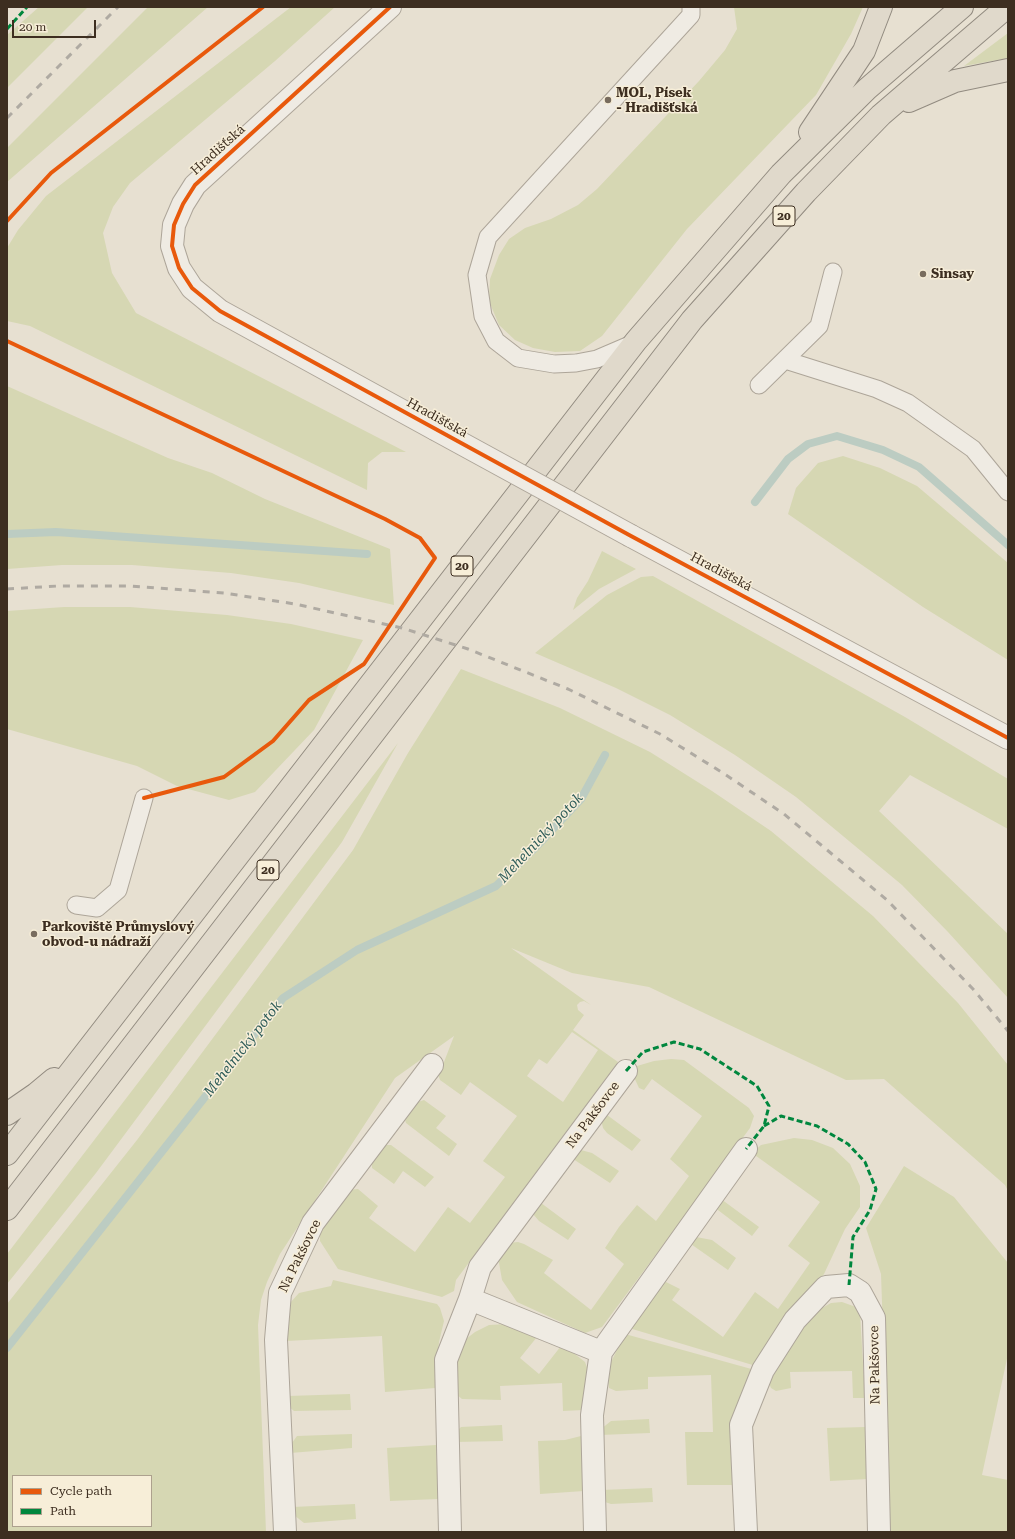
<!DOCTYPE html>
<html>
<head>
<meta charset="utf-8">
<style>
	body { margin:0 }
	#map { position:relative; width:1015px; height:1539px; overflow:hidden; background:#e7e0d1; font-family:"Roboto Serif",serif }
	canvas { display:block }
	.frame { position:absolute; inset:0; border:8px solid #3d2e20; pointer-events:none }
	.legend { position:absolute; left:12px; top:1475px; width:140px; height:52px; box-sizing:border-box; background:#f7eed8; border:1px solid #ada18e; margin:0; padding:5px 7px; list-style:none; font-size:12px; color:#3d2e20 }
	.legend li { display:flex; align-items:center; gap:8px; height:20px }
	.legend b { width:20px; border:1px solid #ada18e }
	.scale { position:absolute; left:12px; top:20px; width:84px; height:18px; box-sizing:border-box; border:2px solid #3d2e20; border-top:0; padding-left:5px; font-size:12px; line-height:14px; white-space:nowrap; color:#3d2e20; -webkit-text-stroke:3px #f7eed8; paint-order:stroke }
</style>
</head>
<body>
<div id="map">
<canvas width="1015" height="1539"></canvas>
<div class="frame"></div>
<ul class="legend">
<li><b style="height:5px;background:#e8590c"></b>Cycle path</li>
<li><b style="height:5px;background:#00873e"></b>Path</li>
</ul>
<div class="scale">20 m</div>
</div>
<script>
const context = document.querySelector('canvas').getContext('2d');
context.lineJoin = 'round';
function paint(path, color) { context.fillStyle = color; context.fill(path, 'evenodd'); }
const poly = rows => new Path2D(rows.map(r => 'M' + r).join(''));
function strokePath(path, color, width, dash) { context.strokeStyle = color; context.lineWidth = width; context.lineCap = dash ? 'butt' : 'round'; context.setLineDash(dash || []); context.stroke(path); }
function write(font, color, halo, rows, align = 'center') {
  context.font = font + ' "Roboto Serif",serif'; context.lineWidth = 3; context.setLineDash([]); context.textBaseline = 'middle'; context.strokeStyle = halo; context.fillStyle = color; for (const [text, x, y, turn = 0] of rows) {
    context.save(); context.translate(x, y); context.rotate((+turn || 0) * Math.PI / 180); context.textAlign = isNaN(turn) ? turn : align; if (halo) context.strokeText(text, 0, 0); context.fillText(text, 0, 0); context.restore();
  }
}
const green = poly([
	[39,7,88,7,7,88,7,35],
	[148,7,208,7,7,182,7,148],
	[291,7,335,7,275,61,130,183,113,207,103,233,112,273,136,313,406,452,382,452,368,463,367,490,30,326,7,321,7,248,18,230,46,196],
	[734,7,863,7,851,34,816,95,687,229,602,336,580,351,555,352,533,348,515,340,499,325,489,301,490,279,499,255,509,239,525,228,551,219,578,205,597,189,699,81,725,50,737,29],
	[1008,33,1008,58,964,66],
	[7,386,168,458,212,473,265,499,390,549,394,605,299,583,231,573,132,565,62,565,7,569],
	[843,456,880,468,917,486,1008,563,1008,660,923,607,788,514,796,488,818,463],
	[602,551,636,569,599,589,573,610,577,598,588,581],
	[653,576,905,717,1008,779,1008,829,910,775,879,811,1008,934,1008,998,948,932,902,885,796,797,735,755,670,715,616,688,535,653,607,595,641,577],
	[64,607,130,607,227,615,291,624,363,640,314,730,255,792,229,800,177,786,137,766,7,729,7,611],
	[461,669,560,708,650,752,712,791,771,831,873,916,958,1003,1008,1065,1008,1191,1005,1185,884,1079,846,1080,649,987,572,973,511,948,591,1005,584,1001,580,1002,577,1005,578,1010,584,1015,573,1030,618,1062,456,1280,454,1291,442,1297,338,1269,320,1241,320,1231,348,1190,358,1189,378,1206,369,1218,415,1252,448,1207,470,1223,505,1177,483,1161,517,1116,470,1082,461,1095,440,1080,437,1071,444,1062,454,1036,395,1078,280,1254,267,1282,261,1300,258,1325,266,1532,7,1532,7,1304,137,1140,353,850,408,753],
	[572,1032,598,1050,563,1102,527,1076,539,1059,547,1064],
	[13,1476,151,1476,151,1526,13,1526],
	[398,743,342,842,96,1173,7,1284,7,1254],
	[671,1059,684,1060,749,1108,754,1116,750,1128,602,1327,585,1333,517,1302,502,1280,498,1257,509,1243,518,1242,524,1244,553,1260,544,1273,591,1310,624,1264,605,1248,619,1227,637,1205,656,1221,689,1176,670,1159,702,1116,652,1079,644,1090,639,1088,633,1075,637,1066,654,1061],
	[424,1100,446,1116,436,1128,457,1144,449,1156,406,1123,404,1116,412,1104],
	[603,1112,641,1140,632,1151,607,1133,603,1128,601,1119],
	[794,1138,812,1140,833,1148,850,1164,860,1186,860,1207,845,1229,824,1274,790,1316,756,1366,629,1328,657,1285,666,1282,680,1289,672,1300,723,1337,755,1292,778,1309,810,1263,788,1246,820,1202,752,1153,761,1145],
	[382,1145,391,1145,434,1177,425,1187,403,1171,394,1184,372,1168,372,1158],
	[581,1150,592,1153,619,1171,610,1183,570,1157],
	[904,1166,954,1197,1008,1263,1008,1354,982,1475,1008,1480,1008,1532,890,1532,881,1274,866,1228],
	[721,1199,759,1227,752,1236,714,1207],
	[537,1200,576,1229,568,1240,539,1221,533,1214,534,1206],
	[696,1237,712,1240,736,1258,728,1270,688,1242],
	[333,1280,437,1304,440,1308,444,1321,439,1342,435,1388,385,1392,382,1336,286,1341,290,1303,299,1293,331,1286],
	[842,1302,856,1307,860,1313,865,1398,853,1398,852,1371,790,1372,791,1388,776,1391,771,1388,769,1383,780,1357,815,1312,831,1303],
	[507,1324,537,1337,520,1358,539,1374,561,1346,571,1351,585,1362,589,1373,583,1410,563,1411,562,1383,500,1386,501,1400,462,1399,456,1394,457,1353,461,1343,475,1332,489,1325],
	[625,1334,755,1370,733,1485,687,1485,685,1432,713,1432,711,1375,648,1377,648,1389,616,1391,609,1388,608,1380,611,1362],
	[350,1394,351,1410,294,1411,287,1405,288,1396],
	[649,1419,650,1433,600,1435,601,1429,611,1421],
	[502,1425,503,1441,455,1442,456,1432,461,1427],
	[866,1427,868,1479,830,1481,827,1428],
	[352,1434,352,1448,290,1453,289,1447,297,1436],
	[581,1436,584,1491,540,1494,538,1441,565,1440],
	[436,1445,438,1499,390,1501,387,1448],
	[652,1488,653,1502,611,1504,605,1502,601,1490],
	[355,1504,356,1519,304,1523,294,1515,293,1507]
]);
const stream = poly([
	[755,502,788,459,808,444,837,436,883,450,919,467,1008,545],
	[7,534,56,532,367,554],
	[7,1348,283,998,357,950,496,886,535,848,581,799,605,755]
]);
const service = poly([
	[632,344,597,359,576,363,554,364,518,358,496,341,483,316,477,275,488,237,691,15,691,7],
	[785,360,877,389,908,403,973,449,1008,492],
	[759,385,819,326,833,272],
	[76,905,97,908,118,890,144,798]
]);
const minor = poly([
	[470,1299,601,1352],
	[285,1532,276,1340,280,1293,313,1223,432,1065],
	[450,1532,446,1360,470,1299,480,1267,626,1071],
	[595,1532,592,1415,601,1352,746,1149],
	[746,1532,741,1425,763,1370,795,1320,826,1287,849,1285,860,1292,874,1318,879,1532]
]);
const tertiary = poly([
	[390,7,195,185,183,204,174,225,172,246,179,268,192,288,220,311,435,429],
	[631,536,1008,738]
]);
const trunk = poly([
	[909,101,955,81,1008,70],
	[810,132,864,51,881,7],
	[7,1114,36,1094,54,1079],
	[7,1154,636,341,781,174,867,89,962,7],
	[7,1209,692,320,806,192,881,115,1007,7]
]);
const rail = poly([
	[7,118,118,7],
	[7,589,58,586,131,586,224,593,295,604,402,628,468,649,568,689,660,734,723,773,784,814,887,900,973,989,1008,1031]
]);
const tertiaryBridge = poly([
	[435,429,631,536]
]);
const quiet = poly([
	[7,29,27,7],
	[626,1071,643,1052,674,1042,700,1049,757,1086,769,1106,764,1126,746,1149],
	[764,1126,781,1116,817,1126,848,1144,865,1162,876,1189,870,1210,853,1237,849,1285]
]);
const cycleway = poly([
	[390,7,195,185,183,204,174,225,172,246,179,268,192,288,220,311,631,536,1008,738],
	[7,221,51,173,263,7],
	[7,341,385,519,420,538,435,558,364,664,309,700,273,741,224,777,144,798]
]);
const markers = [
	[608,100,4,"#786c5e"],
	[923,274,4,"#786c5e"],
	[34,934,4,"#786c5e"]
];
const shields = [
	[784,216,22],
	[462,566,22],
	[268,870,22]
];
const shieldNames = [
	["20",784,216],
	["20",462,566],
	["20",268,870]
];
const poiNames = [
	["MOL, Písek",616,93],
	["- Hradišťská",616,108],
	["Sinsay",931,274],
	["Parkoviště Průmyslový",42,927],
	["obvod-u nádraží",42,942]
];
const streetNames = [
	["Hradišťská",218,150,-42],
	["Hradišťská",437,418,29],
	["Hradišťská",721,572,28],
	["Na Pakšovce",593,1115,-53],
	["Na Pakšovce",300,1256,-64],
	["Na Pakšovce",875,1365,-91]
];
const waterNames = [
	["Mehelnický potok",541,838,-47],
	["Mehelnický potok",243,1049,-52]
];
paint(green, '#d6d7b3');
strokePath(stream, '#bcccc2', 8);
strokePath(service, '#ada599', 19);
strokePath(minor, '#ada599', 24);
strokePath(tertiary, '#ada599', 24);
strokePath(trunk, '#928b80', 24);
strokePath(service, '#efebe3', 17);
strokePath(minor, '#efebe3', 22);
strokePath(tertiary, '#efebe3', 22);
strokePath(trunk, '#e0d9cb', 22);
strokePath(rail, '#afaaa2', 3, [7, 7]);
strokePath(tertiaryBridge, '#ada599', 24, []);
strokePath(tertiaryBridge, '#efebe3', 22);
strokePath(quiet, '#00873e', 3, [6, 3]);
strokePath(cycleway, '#e8590c', 4);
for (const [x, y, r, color] of markers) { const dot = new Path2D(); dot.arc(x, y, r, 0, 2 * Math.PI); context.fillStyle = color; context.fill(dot); strokePath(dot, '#f7eed8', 1.5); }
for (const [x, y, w] of shields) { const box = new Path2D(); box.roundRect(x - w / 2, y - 10, w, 20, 3); context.fillStyle = '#f7eed8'; context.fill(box); strokePath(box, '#3d2e20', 1); }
write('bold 12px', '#3d2e20', null, shieldNames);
write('bold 13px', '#3d2e20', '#f7eed8', poiNames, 'left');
write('13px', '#3d2e20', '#f7eed8', streetNames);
write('italic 14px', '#2f5d5a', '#f7eed8', waterNames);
</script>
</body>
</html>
